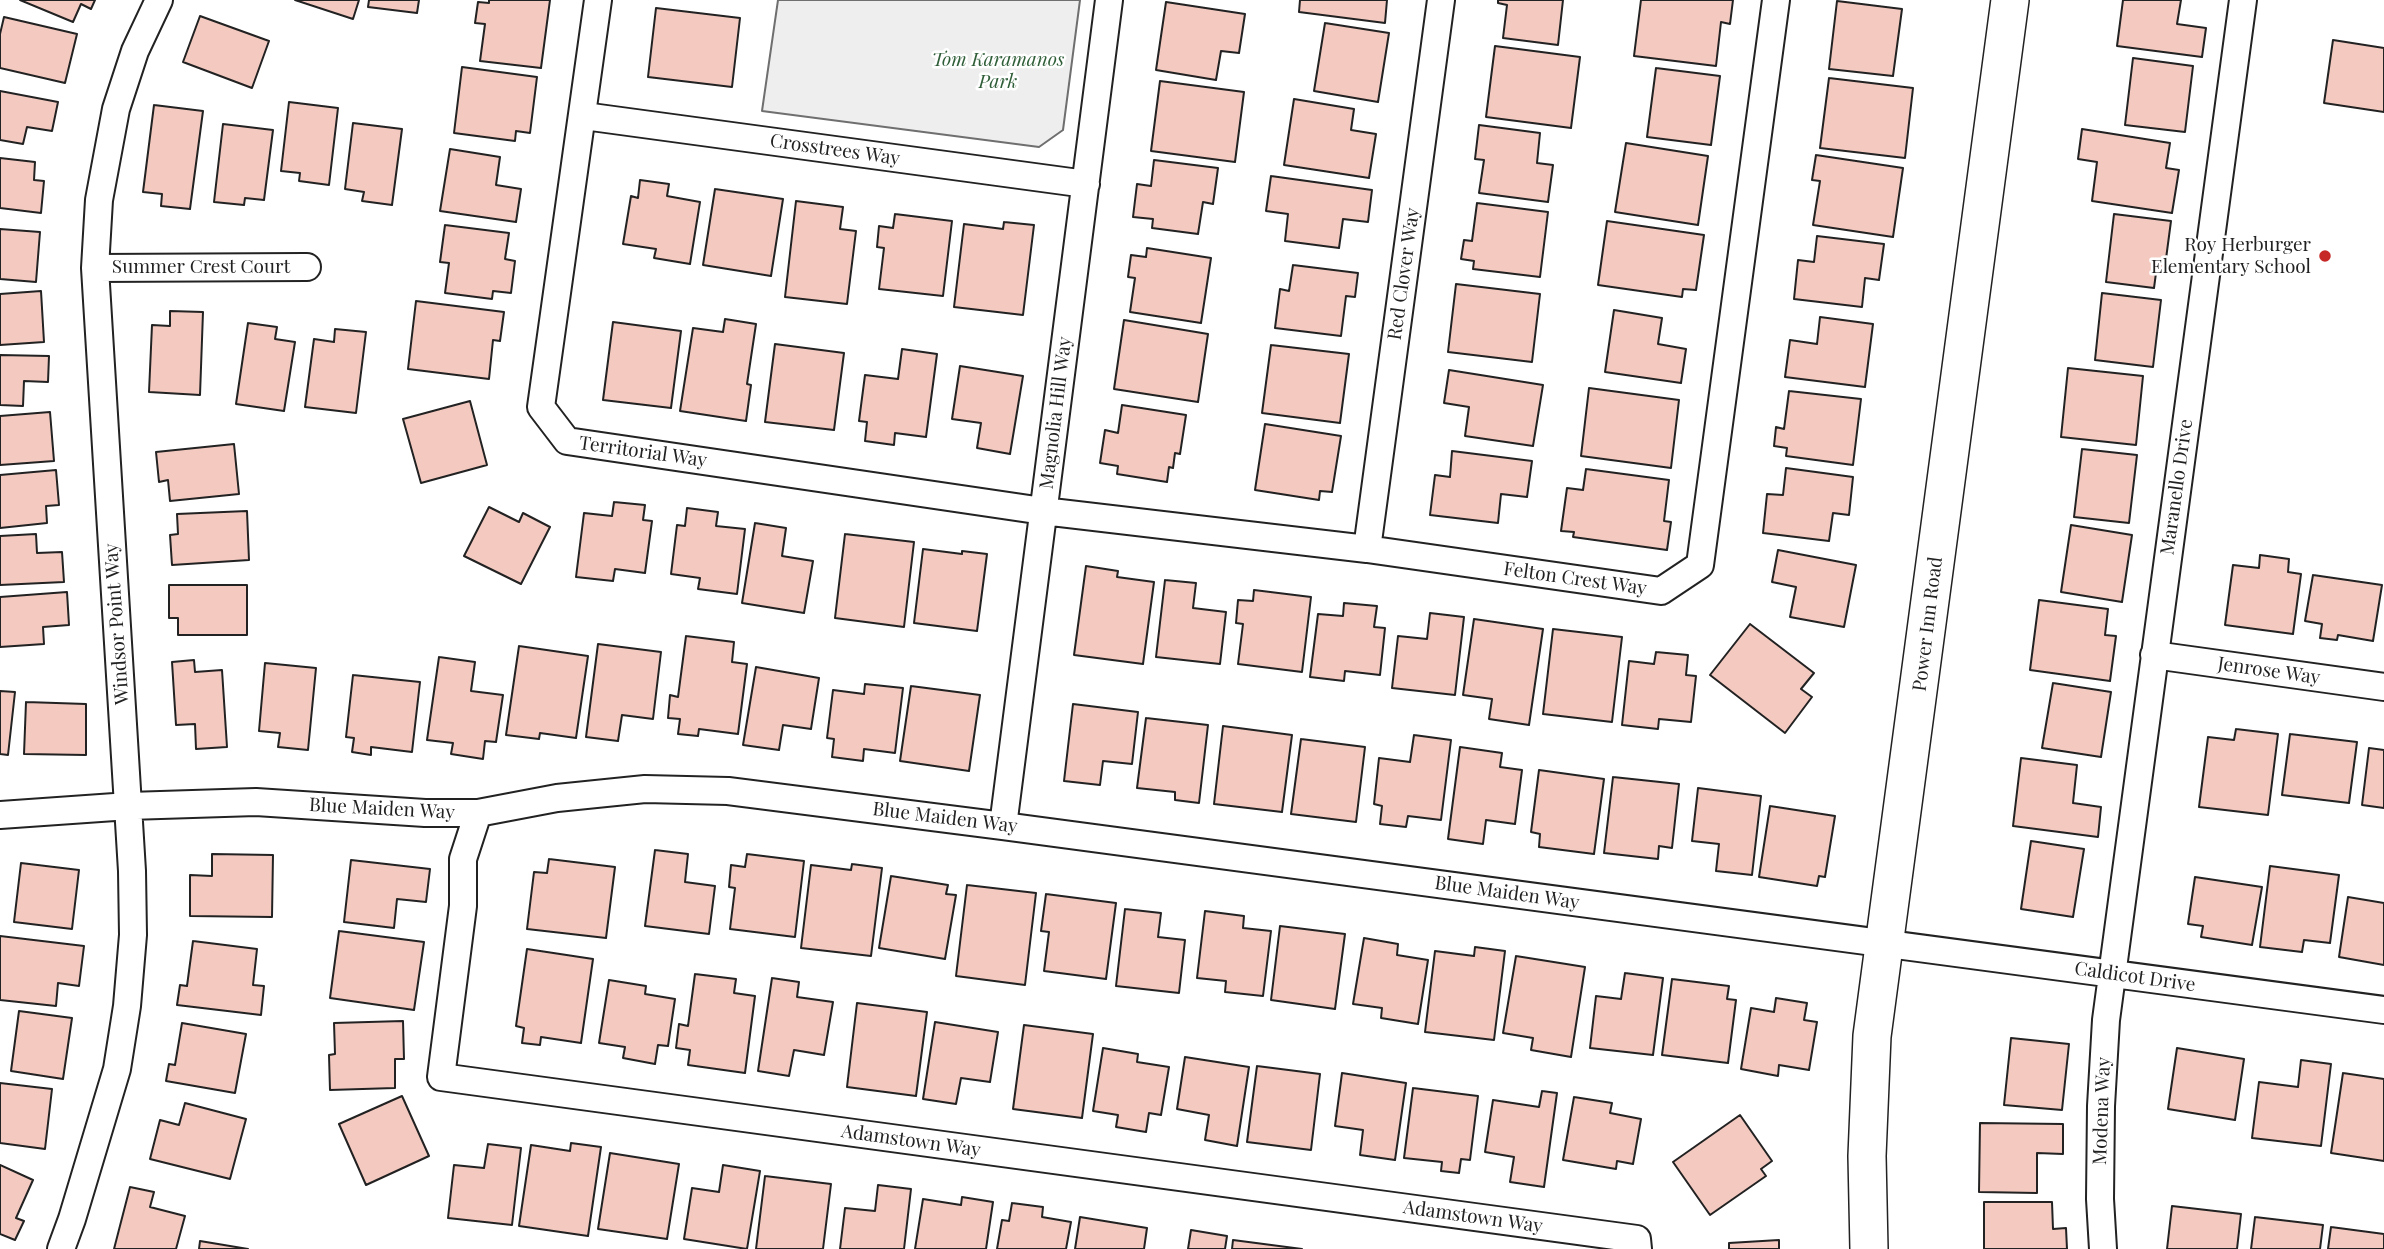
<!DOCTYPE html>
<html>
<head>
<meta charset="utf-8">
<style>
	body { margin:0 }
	canvas { display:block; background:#fff }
</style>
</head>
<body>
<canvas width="2384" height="1249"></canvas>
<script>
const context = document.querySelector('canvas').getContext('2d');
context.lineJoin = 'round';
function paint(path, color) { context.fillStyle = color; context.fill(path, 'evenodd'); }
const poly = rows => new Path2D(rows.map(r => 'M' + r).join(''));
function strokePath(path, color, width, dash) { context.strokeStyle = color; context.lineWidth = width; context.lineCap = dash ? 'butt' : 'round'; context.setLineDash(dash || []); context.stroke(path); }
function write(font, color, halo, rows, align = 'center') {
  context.font = font + ' "Playfair Display",serif'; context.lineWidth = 5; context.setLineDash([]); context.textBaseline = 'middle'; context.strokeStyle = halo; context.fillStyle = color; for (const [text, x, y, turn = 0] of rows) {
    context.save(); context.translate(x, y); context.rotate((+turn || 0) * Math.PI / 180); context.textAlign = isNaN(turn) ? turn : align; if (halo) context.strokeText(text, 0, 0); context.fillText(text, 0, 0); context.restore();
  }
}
const green = poly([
	[778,0,1080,0,1063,130,1039,147,762,111,778,0]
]);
const building = poly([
	[20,0,95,0,91,9,81,4,73,22,20,0],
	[295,0,359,0,353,19,295,0],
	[369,0,419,0,417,13,368,7,369,0],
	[489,0,550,0,541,68,480,61,485,24,475,23,478,2,489,3,489,0],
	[1300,0,1387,0,1385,23,1299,12,1300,0],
	[1498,0,1563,0,1558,45,1503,38,1507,5,1498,3,1498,0],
	[1641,0,1733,0,1730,24,1721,22,1716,66,1634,56,1641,0],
	[2123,0,2181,0,2177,24,2206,28,2202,57,2117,46,2123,0],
	[1837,1,1902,9,1893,76,1829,69,1837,1],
	[1166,2,1245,14,1239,53,1221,51,1216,80,1156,70,1166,2],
	[656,8,740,18,732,87,648,77,656,8],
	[200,16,269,41,252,88,183,62,200,16],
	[4,17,77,34,65,83,0,68,0,34,4,17],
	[1325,23,1389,33,1378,102,1314,91,1325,23],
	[2333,40,2384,48,2384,112,2324,103,2333,40],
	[1495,46,1580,57,1571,128,1486,117,1495,46],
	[2133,58,2193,66,2185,132,2125,125,2133,58],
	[462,67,537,77,530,133,516,131,515,141,454,133,462,67],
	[1656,68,1720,76,1711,145,1647,137,1656,68],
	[1829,78,1913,88,1905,158,1820,148,1829,78],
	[1160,81,1244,92,1235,162,1151,151,1160,81],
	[0,91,58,102,52,131,27,127,23,144,0,140,0,91],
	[1294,99,1354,109,1351,130,1376,134,1369,178,1284,165,1294,99],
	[289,102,338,108,329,185,299,181,300,173,281,171,289,102],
	[154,105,203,111,190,209,161,206,162,194,143,192,154,105],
	[353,123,402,129,392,205,362,201,364,192,345,189,353,123],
	[223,124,273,130,264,200,245,198,244,205,214,202,223,124],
	[1479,125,1540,133,1537,163,1553,165,1548,202,1479,193,1484,160,1475,159,1479,125],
	[2082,129,2170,143,2166,168,2179,170,2172,213,2092,201,2097,162,2078,159,2082,129],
	[1626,143,1708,156,1698,225,1615,212,1626,143],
	[450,149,500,157,496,185,521,189,516,222,440,211,450,149],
	[1816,155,1903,168,1893,237,1813,225,1820,181,1812,180,1816,155],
	[0,158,35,162,34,180,44,181,41,213,0,208,0,158],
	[1154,160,1218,168,1213,204,1203,202,1198,234,1152,228,1153,219,1133,217,1137,184,1151,186,1154,160],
	[1271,176,1372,190,1368,222,1343,219,1339,248,1285,241,1288,214,1266,211,1271,176],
	[640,180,669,184,667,196,700,202,690,264,654,258,656,249,623,244,631,196,638,198,640,180],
	[715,189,783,199,771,276,703,265,715,189],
	[796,201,843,207,840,229,856,231,847,304,785,297,796,201],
	[1477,203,1548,212,1540,277,1473,269,1474,261,1461,259,1464,240,1472,241,1477,203],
	[895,214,952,221,943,296,879,289,884,248,877,247,879,226,893,228,895,214],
	[2114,214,2171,221,2164,274,2156,273,2154,288,2106,282,2114,214],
	[1607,221,1704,235,1696,290,1683,289,1682,297,1598,285,1607,221],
	[1004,222,1034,225,1023,315,954,307,964,224,1003,229,1004,222],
	[445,225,509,233,505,259,515,261,511,293,493,291,492,299,445,293,449,263,440,262,445,225],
	[0,229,40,232,36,282,0,279,0,229],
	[1817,236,1884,244,1879,280,1865,278,1862,307,1794,299,1798,260,1814,262,1817,236],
	[1147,248,1211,258,1201,323,1130,312,1135,278,1128,277,1131,255,1146,257,1147,248],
	[1293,265,1358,273,1355,297,1346,296,1341,336,1275,328,1280,289,1289,291,1293,265],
	[1456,284,1540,294,1532,362,1448,352,1456,284],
	[41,291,44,342,0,345,0,294,41,291],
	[2102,293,2161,300,2153,367,2095,360,2102,293],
	[416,301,504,312,500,341,493,340,489,379,408,369,416,301],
	[1614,310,1662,318,1658,344,1686,349,1681,383,1605,372,1614,310],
	[170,311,203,312,200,395,149,392,152,325,170,326,170,311],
	[1820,317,1873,324,1865,387,1785,377,1790,340,1817,344,1820,317],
	[725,319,756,324,747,384,751,385,746,421,680,411,693,328,723,332,725,319],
	[1124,320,1208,334,1198,402,1114,389,1124,320],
	[613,322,681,331,671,408,603,400,613,322],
	[248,323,277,327,275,339,295,342,284,411,236,404,248,323],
	[335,329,366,332,356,413,305,407,314,339,334,342,335,329],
	[775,344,844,353,834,430,765,422,775,344],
	[1271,345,1349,354,1340,423,1262,413,1271,345],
	[902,349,937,354,926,437,895,433,894,445,865,441,867,422,859,421,865,375,898,379,902,349],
	[0,355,49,356,48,382,24,381,23,406,0,405,0,355],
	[960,366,1023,376,1010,454,977,448,981,423,952,419,960,366],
	[2068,368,2143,376,2136,445,2061,437,2068,368],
	[1449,370,1543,385,1533,446,1465,436,1469,407,1444,403,1449,370],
	[1589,388,1679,400,1671,468,1581,456,1589,388],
	[1789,391,1861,399,1853,465,1786,456,1787,448,1774,446,1776,427,1784,429,1789,391],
	[470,401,487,465,421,483,403,419,470,401],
	[1122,405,1186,415,1180,454,1175,453,1173,468,1169,467,1167,482,1117,474,1118,466,1100,463,1105,430,1118,433,1122,405],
	[50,412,54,461,0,465,0,416,50,412],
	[1265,424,1341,436,1332,492,1320,491,1319,500,1255,490,1265,424],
	[234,444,239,494,170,501,168,480,159,482,156,452,234,444],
	[2082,449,2137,455,2129,523,2074,517,2082,449],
	[1452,451,1532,461,1527,497,1501,494,1498,523,1430,515,1435,475,1450,477,1452,451],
	[1786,468,1853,477,1849,515,1833,513,1829,541,1763,533,1767,494,1783,495,1786,468],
	[1586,469,1669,480,1664,521,1671,522,1667,550,1573,537,1574,532,1561,531,1567,488,1583,490,1586,469],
	[56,470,59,505,46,506,47,523,0,528,0,475,56,470],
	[614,502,645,505,643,520,652,521,645,573,615,569,613,581,576,577,584,513,612,516,614,502],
	[489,507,519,522,523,513,550,527,521,584,464,556,489,507],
	[687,508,718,512,716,526,745,529,737,594,698,589,700,578,671,574,677,525,685,526,687,508],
	[247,511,249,560,172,565,170,535,178,534,177,514,247,511],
	[755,523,786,528,782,556,813,561,804,613,742,603,755,523],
	[2071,525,2132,535,2122,602,2061,592,2071,525],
	[36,534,37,553,62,552,64,582,0,585,0,536,36,534],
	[845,534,914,542,904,627,835,618,845,534],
	[923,549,962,554,962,551,987,554,977,631,914,623,923,549],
	[1778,550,1856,565,1844,627,1790,617,1796,587,1772,582,1778,550],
	[2260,555,2289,559,2288,572,2301,574,2293,634,2225,625,2233,565,2259,568,2260,555],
	[1086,566,1118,571,1117,577,1154,582,1143,664,1074,655,1086,566],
	[2313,575,2382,585,2373,641,2338,635,2337,640,2320,638,2322,624,2305,621,2313,575],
	[1165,580,1196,583,1193,608,1226,612,1220,664,1156,657,1165,580],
	[169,585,247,585,247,635,178,635,178,618,169,618,169,585],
	[1254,590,1311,597,1302,672,1238,664,1243,624,1236,623,1238,600,1253,601,1254,590],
	[67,592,69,625,43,627,44,644,0,647,0,597,67,592],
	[2039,600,2108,609,2105,635,2116,636,2110,681,2030,670,2039,600],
	[1344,603,1377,606,1374,627,1385,628,1380,675,1345,671,1344,681,1310,677,1318,614,1343,616,1344,603],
	[1430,613,1464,617,1455,695,1392,688,1398,636,1427,639,1430,613],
	[1474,619,1543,629,1529,725,1489,719,1492,699,1463,695,1474,619],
	[1750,624,1814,673,1801,689,1812,697,1785,733,1710,675,1750,624],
	[1553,629,1622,637,1612,722,1543,714,1553,629],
	[686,636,734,642,732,662,747,664,738,734,699,729,698,736,678,734,680,719,668,718,670,695,678,697,686,636],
	[598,644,661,652,653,719,622,715,618,741,586,737,598,644],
	[519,646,588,656,576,738,540,733,539,739,506,735,519,646],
	[1656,652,1688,655,1686,675,1696,676,1691,722,1659,719,1658,729,1622,725,1629,661,1654,664,1656,652],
	[439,657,475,662,471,691,503,695,496,742,485,741,483,759,451,754,453,743,427,740,439,657],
	[194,660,195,672,222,670,227,747,196,749,195,724,176,725,172,662,194,660],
	[265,663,316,668,308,750,278,747,280,733,259,731,265,663],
	[756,667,819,678,811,729,783,725,779,750,743,745,756,667],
	[353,675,420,682,412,752,371,747,371,755,352,752,354,738,346,737,353,675],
	[2053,683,2111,692,2101,757,2042,748,2053,683],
	[865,684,903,688,895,753,864,749,863,761,832,757,834,739,827,738,833,690,864,694,865,684],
	[911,686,980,695,969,771,900,761,911,686],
	[0,691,15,692,8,755,0,754,0,691],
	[26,702,86,704,86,755,24,754,26,702],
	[1073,704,1138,712,1132,764,1103,761,1100,785,1064,781,1073,704],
	[1146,718,1208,725,1199,803,1175,800,1175,792,1137,788,1146,718],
	[1223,726,1292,735,1282,812,1214,804,1223,726],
	[2236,729,2278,734,2268,815,2199,807,2208,737,2234,740,2236,729],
	[2290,734,2357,742,2349,803,2282,795,2290,734],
	[1414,735,1451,740,1441,820,1408,816,1406,827,1380,824,1382,806,1374,804,1379,758,1410,762,1414,735],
	[1301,739,1365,747,1356,822,1291,814,1301,739],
	[1460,747,1502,753,1500,767,1522,770,1515,824,1486,820,1483,844,1448,839,1460,747],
	[2369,748,2384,750,2384,808,2362,805,2369,748],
	[2021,758,2077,765,2073,803,2101,807,2098,837,2013,826,2021,758],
	[1539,770,1604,779,1594,854,1539,847,1540,834,1531,832,1539,770],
	[1613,777,1679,784,1672,848,1659,846,1658,859,1604,853,1613,777],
	[1698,788,1761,796,1752,875,1716,871,1719,844,1692,841,1698,788],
	[1770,806,1835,816,1825,877,1819,876,1817,886,1759,877,1770,806],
	[2031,841,2084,849,2073,917,2021,909,2031,841],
	[655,850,688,854,685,882,715,886,709,934,645,926,655,850],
	[212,854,273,855,272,917,190,916,190,875,212,876,212,854],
	[747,854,804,861,795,937,730,929,735,888,729,887,731,865,745,867,747,854],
	[549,859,615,867,606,938,527,929,534,872,547,873,549,859],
	[351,860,430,869,426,902,397,899,394,928,344,922,351,860],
	[21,863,79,870,72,929,14,922,21,863],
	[852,864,882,868,871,956,801,948,811,865,851,870,852,864],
	[2270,866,2339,875,2330,943,2304,940,2302,952,2260,947,2270,866],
	[891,876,948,885,946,894,956,895,945,959,879,948,891,876],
	[2195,877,2262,887,2252,945,2201,937,2203,926,2188,924,2195,877],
	[967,885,1036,893,1025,985,956,976,967,885],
	[1046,894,1116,903,1106,979,1044,971,1049,932,1041,931,1046,894],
	[2348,897,2384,903,2384,965,2339,957,2348,897],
	[1125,909,1161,913,1158,937,1185,940,1179,993,1116,986,1125,909],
	[1205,911,1244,916,1243,928,1271,931,1263,996,1225,992,1226,981,1197,978,1205,911],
	[1280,926,1345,934,1335,1009,1271,1000,1280,926],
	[339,931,424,942,414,1010,330,998,339,931],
	[0,936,84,946,79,986,58,983,56,1006,0,1000,0,936],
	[1364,938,1398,944,1397,955,1428,960,1418,1024,1381,1018,1382,1008,1353,1004,1364,938],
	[193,941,257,949,253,985,264,986,261,1015,177,1005,180,985,187,986,193,941],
	[1475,947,1505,951,1494,1040,1425,1032,1435,951,1474,956,1475,947],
	[527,949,593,959,581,1043,541,1037,540,1045,522,1043,524,1028,516,1026,527,949],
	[1516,956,1585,967,1571,1057,1531,1050,1533,1038,1503,1033,1516,956],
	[1625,973,1663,978,1653,1055,1590,1048,1596,996,1621,999,1625,973],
	[695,974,736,979,734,993,755,996,745,1073,688,1065,690,1050,676,1048,679,1024,688,1026,695,974],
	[772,978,799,982,797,997,833,1002,824,1055,794,1050,789,1076,758,1071,772,978],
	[1672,979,1729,986,1727,999,1736,1000,1728,1063,1662,1055,1672,979],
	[609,980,646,986,645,994,675,999,668,1046,658,1045,655,1064,623,1058,625,1047,599,1043,609,980],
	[1776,998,1807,1003,1804,1020,1817,1022,1809,1070,1779,1065,1778,1076,1741,1069,1751,1008,1774,1012,1776,998],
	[857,1003,927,1012,916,1096,847,1087,857,1003],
	[19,1011,72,1018,63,1079,11,1071,19,1011],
	[403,1021,404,1059,395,1059,395,1088,330,1090,329,1055,335,1054,334,1023,403,1021],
	[935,1022,998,1032,990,1082,961,1078,956,1104,923,1099,935,1022],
	[182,1023,246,1034,235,1093,166,1081,169,1064,175,1065,182,1023],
	[1024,1025,1093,1034,1082,1118,1013,1109,1024,1025],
	[2011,1038,2069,1044,2062,1110,2004,1105,2011,1038],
	[1103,1048,1138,1054,1137,1062,1169,1067,1161,1115,1149,1113,1146,1132,1116,1127,1118,1115,1093,1111,1103,1048],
	[2177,1048,2244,1059,2235,1120,2168,1109,2177,1048],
	[1185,1057,1249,1067,1237,1146,1205,1140,1209,1115,1177,1109,1185,1057],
	[2301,1060,2331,1064,2321,1146,2252,1138,2259,1082,2298,1087,2301,1060],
	[1257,1066,1320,1074,1311,1150,1247,1142,1257,1066],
	[1342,1073,1406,1083,1395,1160,1360,1155,1363,1130,1335,1126,1342,1073],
	[2343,1073,2384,1079,2384,1161,2331,1153,2343,1073],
	[0,1083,52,1089,45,1149,0,1143,0,1083],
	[1413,1088,1478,1096,1470,1160,1461,1159,1459,1173,1441,1171,1442,1162,1404,1158,1413,1088],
	[1542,1091,1557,1093,1544,1187,1510,1182,1514,1157,1485,1152,1493,1100,1539,1107,1542,1091],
	[402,1096,429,1156,366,1185,339,1124,402,1096],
	[1574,1097,1612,1103,1610,1113,1641,1119,1633,1164,1617,1161,1616,1169,1563,1160,1574,1097],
	[185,1103,246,1119,230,1179,150,1159,160,1120,179,1125,185,1103],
	[1740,1115,1772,1161,1761,1169,1766,1176,1710,1215,1673,1162,1740,1115],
	[1980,1123,2063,1124,2063,1154,2037,1153,2037,1193,1979,1192,1980,1123],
	[571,1143,601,1147,588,1236,519,1226,531,1145,570,1151,571,1143],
	[488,1144,521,1148,512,1225,448,1218,454,1165,484,1168,488,1144],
	[610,1153,679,1164,667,1239,598,1229,610,1153],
	[0,1165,33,1180,16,1218,24,1221,15,1240,0,1234,0,1165],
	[723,1165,760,1171,747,1249,684,1239,692,1188,719,1192,723,1165],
	[765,1176,831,1184,823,1249,756,1249,765,1176],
	[878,1185,911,1189,904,1249,840,1249,845,1208,875,1211,878,1185],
	[130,1187,154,1192,150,1207,185,1216,176,1249,114,1249,130,1187],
	[962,1197,993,1202,986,1249,915,1249,923,1199,961,1205,962,1197],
	[1984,1202,2052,1202,2053,1229,2066,1228,2067,1249,1984,1249,1984,1202],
	[1012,1203,1043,1207,1042,1217,1071,1222,1066,1249,997,1249,1002,1220,1009,1221,1012,1203],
	[2172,1206,2241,1214,2237,1249,2167,1249,2172,1206],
	[1080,1217,1147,1228,1144,1249,1075,1249,1080,1217],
	[2255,1217,2323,1225,2320,1249,2251,1249,2255,1217],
	[2331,1227,2384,1234,2384,1249,2328,1249,2331,1227],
	[1191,1230,1227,1236,1225,1249,1188,1249,1191,1230],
	[1233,1240,1302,1249,1232,1249,1233,1240],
	[1779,1240,1779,1249,1729,1249,1729,1243,1779,1240],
	[200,1241,248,1249,199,1249,200,1241]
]);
const street = poly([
	[598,0,541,407,567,441,1043,511,1367,549,1661,591,1700,565,1776,0],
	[584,116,1086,184],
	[95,268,307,267],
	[1367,549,1441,0],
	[2154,655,2384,687],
	[478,813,463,859,463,906,441,1077,1637,1239,1638,1249],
	[0,815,129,806,256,802,425,813,478,813,557,798,645,789,728,791,1003,826,2384,1010],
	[1003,826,1109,0],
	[61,1249,72,1219,117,1069,127,1006,133,935,132,871,95,268,99,200,116,109,135,51,159,0],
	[2103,1249,2100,1199,2101,1106,2106,1020,2243,0]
]);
const secondary = poly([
	[1869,1249,1867,1156,1872,1036,2010,0]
]);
const markers = [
	[2325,256,7,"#c62828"]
];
const parkNames = [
	["Tom Karamanos",998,60],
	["Park",998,82]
];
const streetNames = [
	["Crosstrees Way",835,150,8],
	["Summer Crest Court",201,267],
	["Red Clover Way",1404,274,-82],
	["Magnolia Hill Way",1056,413,-83],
	["Territorial Way",643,452,8],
	["Maranello Drive",2177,487,-82],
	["Felton Crest Way",1575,579,8],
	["Windsor Point Way",117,624,-94],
	["Power Inn Road",1928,624,-83],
	["Jenrose Way",2269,671,8],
	["Blue Maiden Way",382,809,3],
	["Blue Maiden Way",945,818,7],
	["Blue Maiden Way",1507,893,8],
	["Caldicot Drive",2135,977,8],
	["Modena Way",2102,1111,-88],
	["Adamstown Way",911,1141,8],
	["Adamstown Way",1473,1217,8]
];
const poiNames = [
	["Roy Herburger",2311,245],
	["Elementary School",2311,267]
];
paint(green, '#eee');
strokePath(green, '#6f6f6f', 2);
paint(building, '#f3c9c0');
strokePath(building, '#222', 2);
strokePath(street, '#222', 30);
strokePath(secondary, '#222', 40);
strokePath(street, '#fff', 26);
strokePath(secondary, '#fff', 37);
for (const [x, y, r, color] of markers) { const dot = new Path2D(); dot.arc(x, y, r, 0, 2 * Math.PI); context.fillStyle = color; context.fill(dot); strokePath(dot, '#fff', 2.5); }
write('italic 19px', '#2f5e38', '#fff', parkNames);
write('19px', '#222', '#fff', streetNames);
write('19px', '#222', '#fff', poiNames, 'right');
</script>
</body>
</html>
